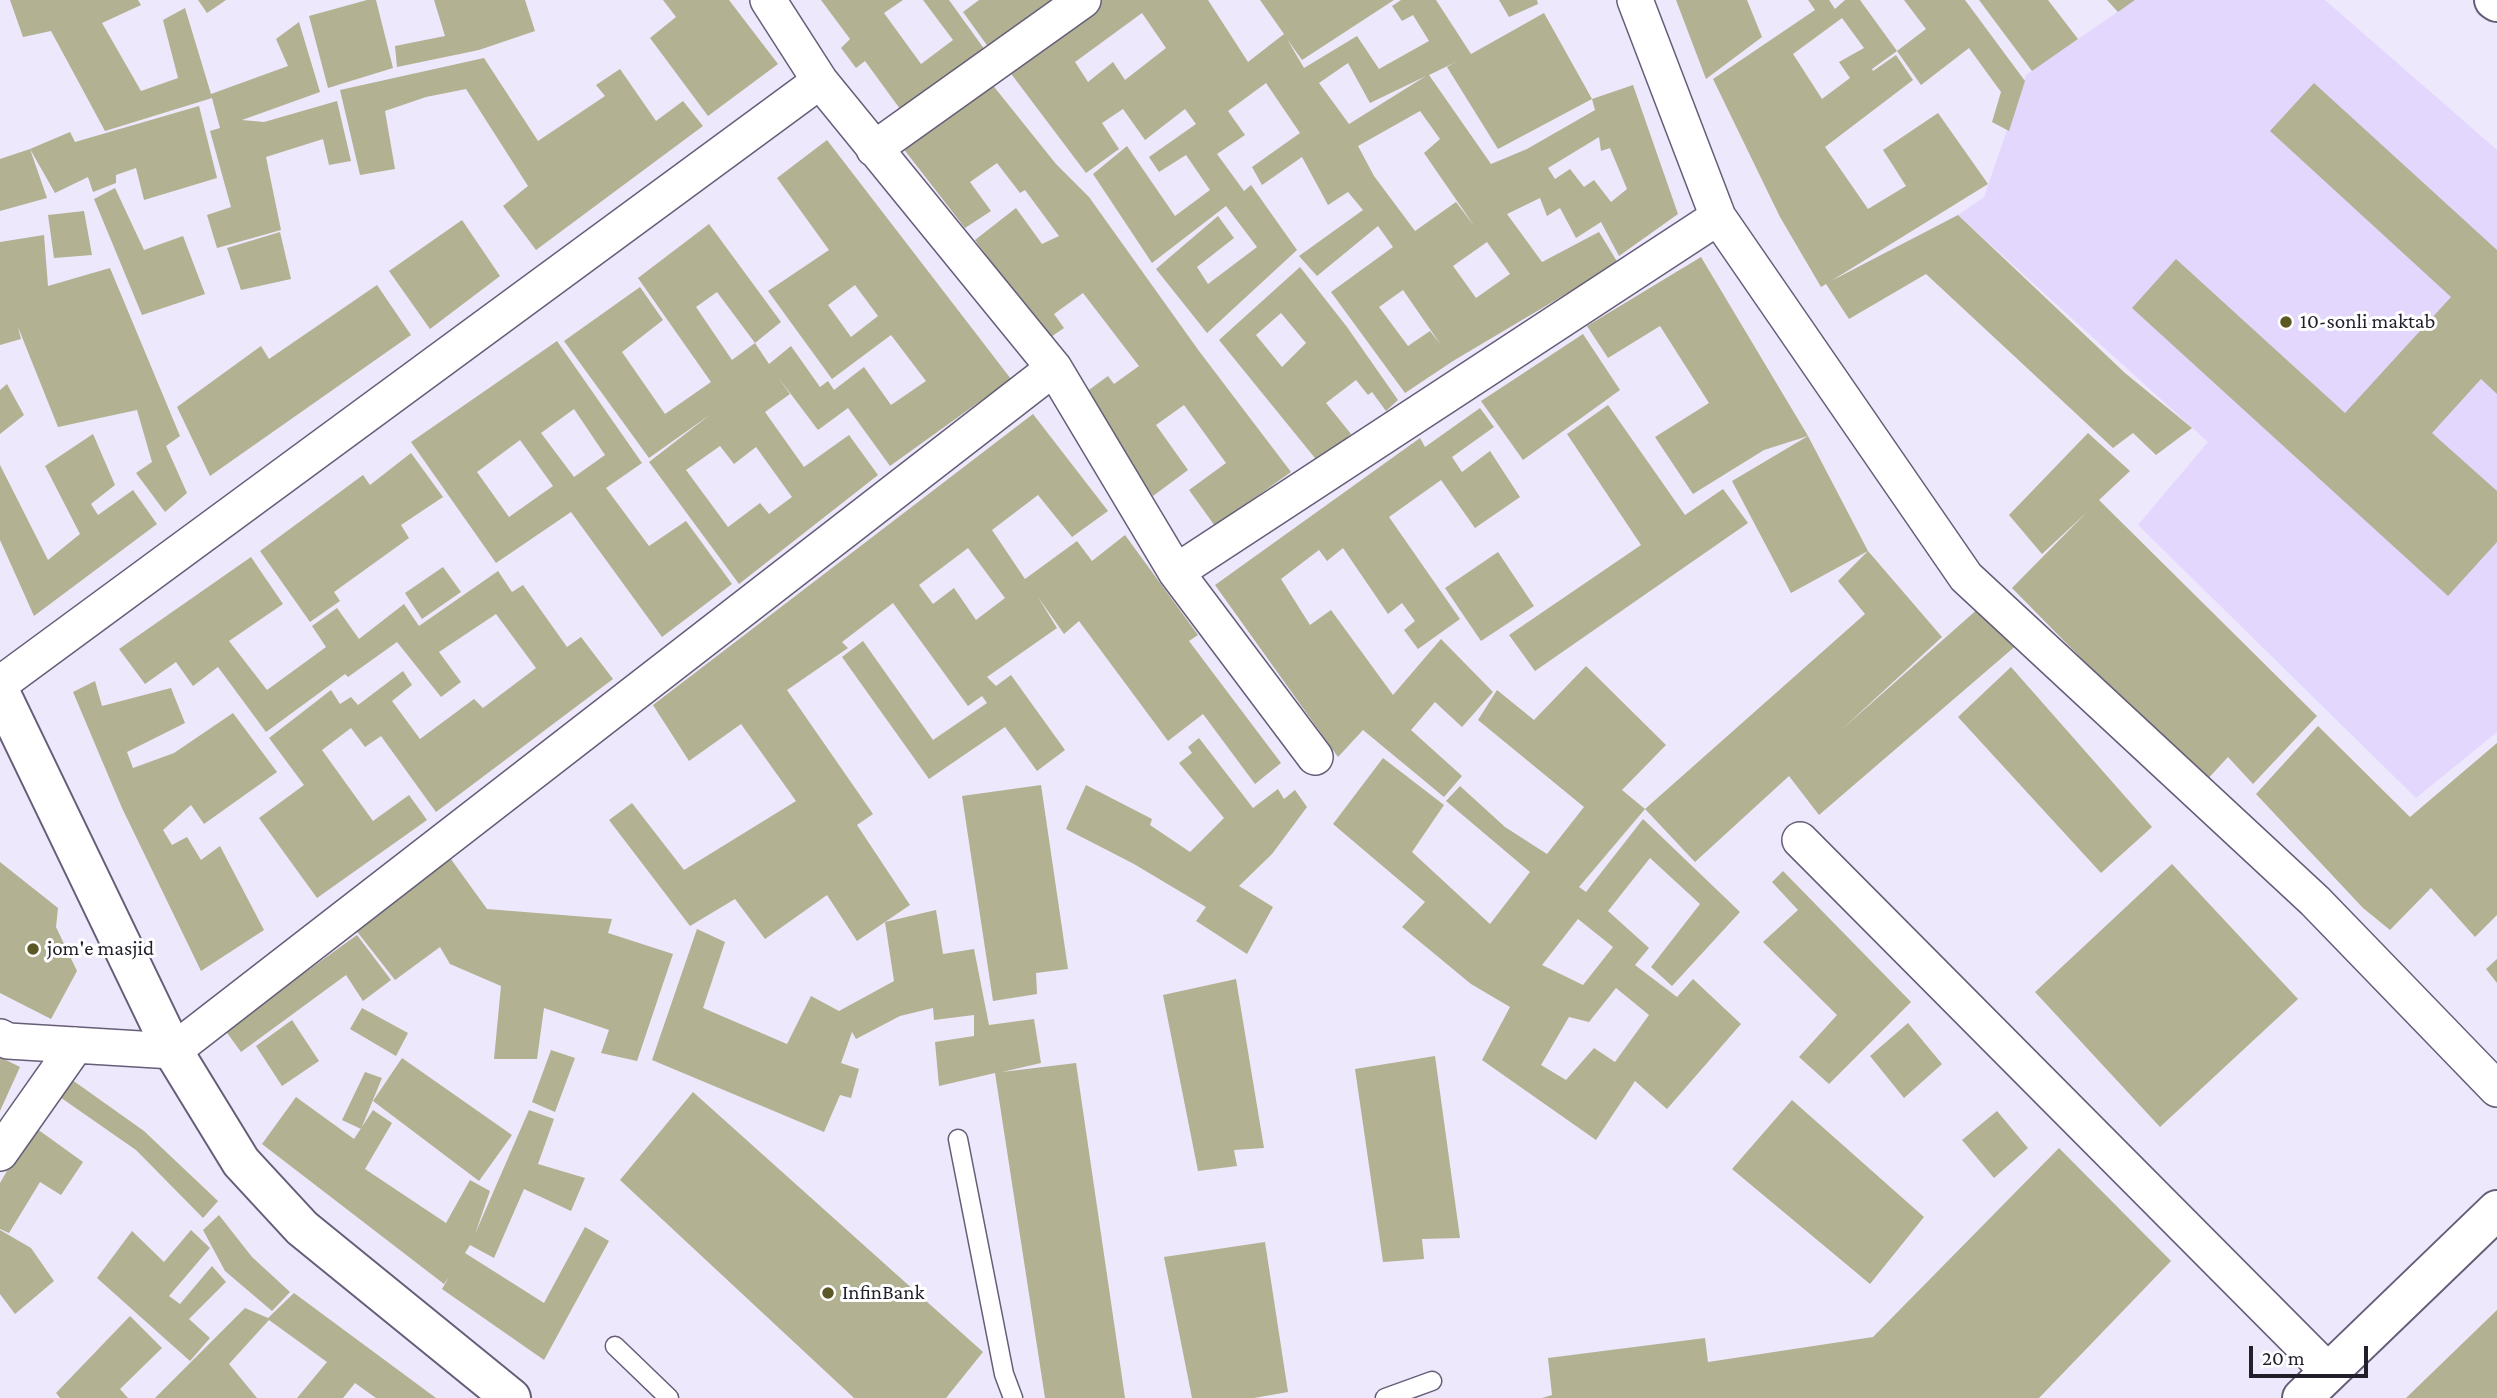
<!DOCTYPE html>
<html>
<head>
<meta charset="utf-8">
<style>
	body { margin:0 }
	#map { position:relative; width:2497px; height:1398px; overflow:hidden; background:#ede8fb; font-family:"Crimson Pro",serif }
	canvas { display:block }
	.scale { position:absolute; left:2249px; top:1346px; width:119px; height:32px; box-sizing:border-box; border:4px solid #221e2a; border-top:0; padding-left:9px; font-size:21px; line-height:24px; white-space:nowrap; color:#221e2a; -webkit-text-stroke:5px #fff; paint-order:stroke }
</style>
</head>
<body>
<div id="map">
<canvas width="2497" height="1398"></canvas>
<div class="scale">20 m</div>
</div>
<script>
const context = document.querySelector('canvas').getContext('2d');
context.lineJoin = 'round';
function paint(path, color) { context.fillStyle = color; context.fill(path, 'evenodd'); }
const poly = rows => new Path2D(rows.map(r => 'M' + r).join(''));
function strokePath(path, color, width, dash) { context.strokeStyle = color; context.lineWidth = width; context.lineCap = dash ? 'butt' : 'round'; context.setLineDash(dash || []); context.stroke(path); }
function write(font, color, halo, rows, align = 'center') {
  context.font = font + ' "Crimson Pro",serif'; context.lineWidth = 6; context.setLineDash([]); context.textBaseline = 'middle'; context.strokeStyle = halo; context.fillStyle = color; for (const [text, x, y, turn = 0] of rows) {
    context.save(); context.translate(x, y); context.rotate((+turn || 0) * Math.PI / 180); context.textAlign = isNaN(turn) ? turn : align; if (halo) context.strokeText(text, 0, 0); context.fillText(text, 0, 0); context.restore();
  }
}
const built = poly([
	[2135,0,2325,0,2497,150,2497,732,2416,798,2138,525,2208,442,1958,215,1984,197,2026,75]
]);
const building = poly([
	[10,0,138,0,141,5,102,23,141,91,178,78,163,20,185,8,211,94,288,66,276,39,299,22,320,92,242,120,264,122,337,101,351,161,329,165,323,139,266,157,281,230,217,248,207,215,231,207,210,131,220,128,212,98,105,131,51,31,23,37],
	[198,0,226,0,207,13],
	[367,0,376,0,393,68,328,88,309,16],
	[434,0,525,0,535,31,479,50,397,67,395,46,445,36],
	[663,0,729,0,778,64,708,116,650,38,676,17],
	[821,0,903,0,884,13,921,64,953,40,923,0,949,0,985,50,903,113,865,61,856,68,841,48,850,39],
	[979,0,1054,0,989,48,963,12],
	[1091,0,1208,0,1248,62,1284,34,1260,0,1394,0,1302,60,1287,39,1304,68,1357,36,1379,69,1429,41,1413,15,1402,21,1392,6,1401,0,1436,0,1471,54,1544,13,1592,99,1498,149,1447,67,1456,62,1429,75,1491,164,1527,149,1595,110,1592,99,1633,85,1678,214,1619,256,1601,222,1576,238,1560,208,1547,216,1540,198,1507,214,1542,262,1599,232,1618,263,1453,361,1405,393,1331,292,1393,247,1378,226,1317,276,1299,256,1363,210,1348,192,1328,205,1302,157,1262,185,1252,167,1300,133,1266,83,1228,111,1245,135,1217,154,1244,191,1251,185,1297,250,1207,333,1156,269,1218,216,1234,238,1197,267,1208,284,1257,247,1226,206,1152,263,1093,174,1127,146,1175,216,1210,190,1186,155,1159,172,1149,157,1196,124,1185,109,1145,140,1123,109,1102,123,1119,149,1086,173,1003,63],
	[1142,13,1166,48,1125,80,1113,62,1088,82,1075,62],
	[1348,63,1370,103,1426,76,1349,124,1319,83],
	[1420,111,1440,139,1424,153,1475,227,1456,202,1415,231,1374,176,1358,146],
	[1599,137,1601,151,1610,148,1627,189,1611,202,1594,180,1584,187,1570,169,1555,179,1548,168],
	[1487,242,1510,274,1476,298,1453,266],
	[1403,290,1441,345,1430,331,1408,346,1379,307],
	[1499,0,1537,0,1538,4,1509,17],
	[1676,0,1747,0,1762,37,1706,79],
	[1808,0,1829,0,1835,9,1845,0,1860,0,1897,51,1872,69,1873,71,1896,55,1913,80,1825,147,1868,209,1906,186,1883,150,1938,113,1988,184,1831,281,1958,215,2125,373,2192,428,2156,455,2133,433,2113,448,1926,274,1849,319,1826,284,1821,287,1780,217,1713,79,1815,10],
	[1842,18,1864,48,1839,62,1850,78,1822,99,1793,54],
	[1904,0,1965,0,2025,81,2009,131,1992,122,2001,92,1969,48,1921,85,1897,51,1926,29],
	[1979,0,2048,0,2078,39,2032,71],
	[2107,0,2135,0,2118,12],
	[484,58,538,141,605,96,596,85,620,69,656,121,683,101,703,126,536,250,503,206,528,186,466,89,426,97,385,111,395,169,360,175,340,90],
	[987,78,1056,164,1089,197,1199,351,1291,472,1215,526,1189,490,1226,463,1184,405,1156,425,1188,470,1153,496,1082,395,1108,376,1114,384,1139,366,1083,293,1054,314,1064,328,1048,339,975,240,1016,208,1042,244,1059,236,1025,190,1020,193,997,163,970,182,991,211,965,228,899,143],
	[2314,83,2497,250,2497,394,2481,379,2432,433,2497,491,2497,542,2448,596,2132,308,2176,259,2345,413,2451,297,2270,131],
	[199,106,217,178,144,200,136,168,116,175,116,183,93,192,88,177,55,193,30,149,70,132,75,142],
	[827,140,1011,379,890,466,848,408,818,430,778,377,790,394,765,412,804,467,849,435,878,475,739,584,649,462,711,414,649,458,564,341,640,287,663,320,622,352,665,414,711,382,638,278,709,224,781,322,755,343,717,292,696,307,732,360,755,343,769,364,791,346,820,387,828,381,834,390,864,367,891,405,926,381,891,335,832,379,768,291,829,250,777,178],
	[855,285,878,316,851,337,828,305],
	[720,446,734,464,756,447,792,497,769,514,760,503,728,527,686,470],
	[30,149,47,198,0,211,0,159],
	[115,188,144,250,183,236,205,294,142,315,94,199],
	[84,211,92,255,54,258,48,215],
	[462,220,500,276,430,329,389,271],
	[280,232,291,279,241,290,227,248],
	[44,235,48,286,110,268,180,436,166,446,187,493,165,512,136,473,152,462,137,410,58,427,18,327,21,339,0,345,0,242],
	[1701,257,1808,436,1764,450,1693,494,1655,437,1709,403,1660,326,1608,358,1587,326],
	[1300,267,1347,327,1398,400,1386,411,1372,392,1368,395,1356,380,1326,403,1351,434,1319,463,1219,340],
	[1281,313,1306,343,1282,367,1256,335],
	[377,285,411,335,210,476,177,407,261,346,269,359],
	[1583,334,1620,390,1523,460,1481,401],
	[557,341,642,463,606,488,649,546,686,521,732,584,662,637,571,512,496,563,411,442],
	[574,409,605,455,574,477,541,433],
	[520,440,553,486,509,517,477,472],
	[7,384,24,415,0,434,0,390],
	[1608,405,1685,515,1723,489,1748,523,1535,671,1509,635,1641,545,1567,434],
	[1480,408,1494,427,1452,457,1462,472,1490,451,1520,497,1475,528,1441,480,1389,517,1460,619,1418,649,1404,630,1415,621,1402,603,1388,614,1343,548,1327,561,1319,550,1281,579,1310,625,1331,610,1393,695,1441,639,1493,692,1462,727,1435,702,1411,730,1462,776,1444,797,1363,730,1338,757,1215,585,1420,438,1425,447],
	[1033,414,1108,511,1072,537,1038,495,992,530,1025,579,1077,541,1092,561,1125,535,1198,635,1189,641,1281,763,1255,784,1203,714,1168,741,1079,621,1064,634,1038,597,1057,628,987,677,996,686,1011,675,1065,750,1037,771,1005,727,929,779,842,657,863,641,933,740,987,703,982,696,968,706,893,603,842,642,848,648,787,690,873,814,857,825,910,905,885,922,936,910,943,954,974,949,989,1025,1034,1019,1041,1063,1002,1072,1076,1063,1125,1398,1045,1398,995,1073,939,1086,935,1042,974,1036,974,1015,934,1020,933,1008,900,1016,856,1039,852,1032,841,1063,859,1069,851,1098,840,1095,824,1132,652,1060,697,929,725,942,703,1008,787,1044,811,996,839,1011,894,981,885,922,857,941,827,895,765,939,735,899,690,926,609,820,632,803,684,870,796,801,741,724,689,761,653,705],
	[968,548,1005,598,976,620,954,588,933,604,919,585],
	[2088,433,2130,471,2099,500,2317,716,2253,784,2228,757,2204,783,2012,588,2086,513,2042,554,2009,515],
	[93,434,115,485,91,504,98,515,133,490,157,524,34,616,0,540,0,465,48,560,80,534,45,466],
	[1808,436,1868,551,1791,593,1732,481],
	[411,453,443,497,401,525,409,538,334,592,340,601,310,622,260,551,363,475,370,485],
	[1868,551,1942,637,1840,731,1989,599,2019,643,1819,815,1789,776,1695,862,1645,809,1865,614,1838,581],
	[1498,552,1534,606,1481,641,1445,588],
	[251,557,283,604,229,641,267,690,326,647,312,626,337,608,359,639,404,604,419,626,498,571,512,592,523,585,567,647,581,637,613,679,436,812,381,736,365,747,351,728,322,750,373,821,409,795,427,820,317,898,259,818,304,785,269,738,331,690,340,704,351,697,358,705,403,671,412,685,392,701,420,739,474,699,483,708,536,668,496,614,439,652,461,682,441,697,397,642,348,677,345,674,266,732,218,667,193,686,176,662,145,684,119,649],
	[443,567,461,592,422,619,405,593],
	[1586,666,1666,745,1622,790,1645,809,1579,887,1586,892,1643,819,1740,912,1672,986,1651,967,1700,904,1650,858,1608,911,1649,948,1635,965,1677,997,1693,979,1741,1024,1667,1109,1635,1081,1596,1140,1482,1060,1510,1007,1471,984,1402,927,1425,902,1333,824,1383,758,1444,805,1412,852,1490,924,1530,872,1446,801,1460,786,1505,827,1547,854,1584,807,1478,720,1497,690,1534,720],
	[1578,919,1613,947,1583,985,1542,965],
	[1616,988,1649,1015,1615,1062,1594,1048,1566,1080,1541,1065,1569,1017,1589,1022],
	[2011,667,2152,827,2101,873,1958,717],
	[95,681,102,706,171,688,185,723,127,752,133,768,174,753,233,713,277,772,204,824,191,805,163,830,172,845,187,837,201,860,220,846,264,930,201,971,122,808,73,692],
	[2318,726,2410,817,2497,743,2497,915,2475,937,2431,888,2390,930,2363,908,2256,794],
	[1199,738,1253,808,1278,789,1284,799,1295,790,1307,807,1272,854,1239,886,1273,907,1247,954,1196,921,1206,907,1134,864,1066,829,1086,785,1152,819,1150,825,1190,852,1224,818,1179,763,1192,753,1188,747],
	[1041,785,1068,969,1036,973,1037,994,993,1001,962,796],
	[448,855,487,909,612,919,608,933,673,954,637,1061,601,1053,609,1030,544,1008,537,1059,494,1059,501,986,450,964,440,947,395,980,355,929],
	[0,862,58,908,56,927,77,971,51,1019,0,993],
	[2172,864,2298,999,2160,1127,2035,992],
	[1783,871,1911,1002,1829,1084,1799,1057,1837,1015,1763,942,1798,910,1772,882],
	[357,935,391,980,363,1001,346,975,241,1052,225,1030],
	[2497,959,2497,983,2486,969],
	[1236,979,1264,1148,1234,1150,1237,1166,1198,1171,1163,995],
	[362,1008,408,1033,396,1056,350,1029],
	[292,1020,319,1061,282,1086,256,1046],
	[1908,1023,1942,1064,1904,1098,1870,1056],
	[551,1050,575,1058,555,1112,532,1102],
	[1435,1056,1460,1238,1422,1239,1424,1259,1383,1262,1355,1069],
	[0,1057,20,1067,0,1111],
	[402,1058,512,1135,479,1181,373,1101],
	[365,1072,382,1078,361,1129,342,1120],
	[68,1077,144,1131,218,1201,203,1218,136,1150,57,1095],
	[693,1092,983,1352,946,1398,854,1398,620,1180],
	[296,1097,354,1139,373,1110,392,1123,365,1169,446,1223,470,1180,490,1191,475,1234,529,1110,554,1119,538,1164,585,1178,571,1211,524,1189,494,1258,470,1245,465,1253,544,1303,585,1227,609,1241,544,1360,442,1289,449,1277,444,1284,262,1144],
	[1792,1100,1924,1217,1870,1284,1732,1169],
	[1997,1111,2028,1148,1994,1178,1962,1140],
	[33,1126,83,1162,61,1195,40,1182,9,1233,0,1229,0,1183],
	[2059,1148,2171,1261,2039,1398,1542,1398,1552,1395,1548,1358,1705,1338,1708,1362,1873,1337],
	[219,1215,252,1257,290,1292,272,1311,225,1271,203,1230],
	[0,1230,31,1248,54,1281,15,1314,0,1294],
	[191,1230,210,1248,169,1296,180,1304,212,1266,226,1282,189,1319,210,1338,190,1361,97,1278,132,1231,164,1262],
	[1265,1242,1288,1392,1254,1398,1192,1398,1164,1257],
	[294,1293,436,1398,376,1398,355,1383,343,1398,297,1398,327,1362,269,1320,229,1364,257,1398,155,1398,245,1308,268,1318],
	[2497,1310,2497,1398,2406,1398],
	[130,1316,162,1348,120,1389,128,1398,60,1398,56,1393]
]);
const lane = poly([
	[958,1139,1004,1374,1013,1398],
	[615,1346,669,1398],
	[1385,1398,1432,1381]
]);
const street = poly([
	[768,0,820,81,1054,368,1176,572,1315,757],
	[1635,0,1718,217,1966,577,2315,901,2497,1089],
	[874,149,1083,0],
	[1176,572,1718,217],
	[0,684,820,81],
	[1800,840,2329,1372],
	[0,1037,8,1041,173,1051,1054,368],
	[0,1153,76,1045]
]);
const secondary = poly([
	[2494,0,2497,2]
]);
const primary = poly([
	[0,692,173,1051,241,1162,302,1228,511,1398],
	[2302,1398,2497,1210]
]);
const markers = [
	[2286,322,7,"#5c5825"],
	[33,949,7,"#5c5825"],
	[828,1293,7,"#5c5825"]
];
const poiNames = [
	["10-sonli maktab",2300,322],
	["jom'e masjid",47,949],
	["InfinBank",842,1293]
];
paint(built, '#e3d7fe');
paint(building, '#b2b191');
strokePath(lane, '#665d78', 21);
strokePath(street, '#665d78', 38);
strokePath(secondary, '#665d78', 42);
strokePath(primary, '#665d78', 42);
strokePath(lane, '#fff', 18);
strokePath(street, '#fff', 35);
strokePath(secondary, '#fff', 38);
strokePath(primary, '#fff', 38);
for (const [x, y, r, color] of markers) { const dot = new Path2D(); dot.arc(x, y, r, 0, 2 * Math.PI); context.fillStyle = color; context.fill(dot); strokePath(dot, '#fff', 2.5); }
write('21px', '#221e2a', '#fff', poiNames, 'left');
</script>
</body>
</html>
